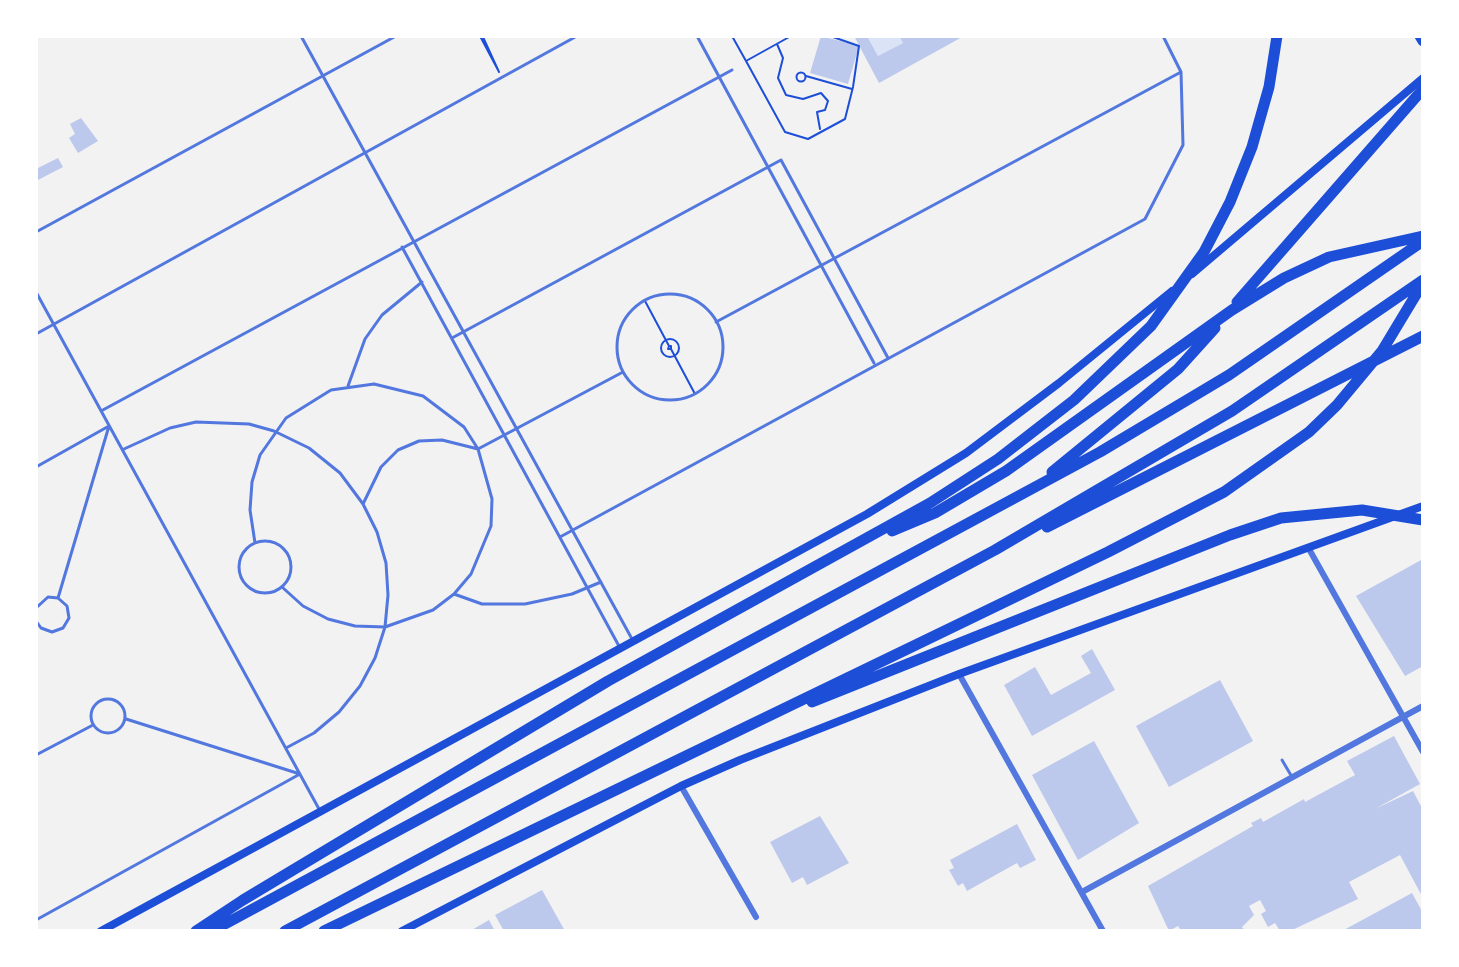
<!DOCTYPE html>
<html>
<head>
<meta charset="utf-8">
<style>
	body { margin:0 }
	#map { position:relative; width:1459px; height:967px; overflow:hidden; background:#f2f2f2; font-family:Helvetica,sans-serif }
	canvas { display:block }
	.frame { position:absolute; inset:0; border:38px solid #fff; pointer-events:none }
</style>
</head>
<body>
<div id="map">
<canvas width="1459" height="967"></canvas>
<div class="frame"></div>
</div>
<script>
const context = document.querySelector('canvas').getContext('2d');
context.lineJoin = 'round';
function paint(path, color) { context.fillStyle = color; context.fill(path, 'evenodd'); }
const poly = rows => new Path2D(rows.map(r => 'M' + r).join(''));
function strokePath(path, color, width, dash) { context.strokeStyle = color; context.lineWidth = width; context.lineCap = dash ? 'butt' : 'round'; context.setLineDash(dash || []); context.stroke(path); }
const green = poly([
	[867,36,899,36,903,43,878,56]
]);
const building = poly([
	[821,36,859,46,848,84,810,73],
	[854,36,867,36,878,56,903,43,899,36,964,36,879,83],
	[81,118,98,141,78,153,69,138,75,134,70,124],
	[58,158,63,167,36,181,36,169],
	[1423,559,1423,666,1405,676,1356,596],
	[1092,649,1115,690,1032,736,1004,685,1035,667,1051,695,1091,673,1081,656],
	[1220,680,1253,741,1169,787,1136,726],
	[1394,736,1420,784,1375,809,1413,791,1423,810,1423,898,1400,855,1349,882,1358,899,1290,931,1280,931,1275,923,1268,927,1261,914,1266,911,1260,900,1249,906,1254,915,1242,927,1245,931,1181,931,1178,926,1169,931,1148,886,1253,826,1251,823,1261,818,1263,822,1304,799,1305,802,1355,775,1347,761],
	[1094,741,1139,823,1078,860,1032,775],
	[820,816,849,863,807,885,803,877,792,883,770,842],
	[1017,824,1036,860,1020,868,1017,863,967,891,963,883,958,886,949,870,954,868,950,860],
	[542,890,565,931,504,931,495,915],
	[1412,893,1423,913,1423,931,1342,931],
	[489,920,495,931,470,931]
]);
const path = poly([
	[480,36,498,70],
	[732,36,746,61,791,36],
	[483,37,499,72],
	[777,44,783,58,778,78,786,95,803,99,821,93,828,101,825,110,817,112,820,129],
	[746,61,785,132,808,139,845,119,853,87,859,46,830,36],
	'796.5 77a4.5 4.5 0 1 1 9 0a4.5 4.5 0 1 1-9 0Z',
	[806,76,852,89],
	[645,301,669,346],
	'661 348a9 9 0 1 1 18 0a9 9 0 1 1-18 0Z',
	[669,346,671,346,671,349,668,349,669,346],
	[671,349,695,394]
]);
const service = poly([
	[301,36,632,639],
	[697,36,874,363],
	[36,232,396,36],
	[402,247,620,648],
	[36,292,319,809],
	'617 347a53 53 0 1 1 106 0a53 53 0 1 1-106 0Z',
	[716,322,1181,72],
	[36,334,577,36],
	[452,338,781,160,888,358],
	[348,386,365,339,382,315,422,282],
	[101,411,732,70],
	[124,449,170,428,196,422,249,424,274,431,309,448,340,473,363,504,377,532,386,563,388,595,385,627,375,658,360,686,339,712,314,733,286,748],
	[36,467,109,426,58,598],
	[363,504,381,467,398,450,419,441,442,440,478,449,623,372],
	[560,537,1145,219,1183,145,1181,72,1163,36],
	'239 567a26 26 0 1 1 52 0a26 26 0 1 1-52 0Z',
	[255,543,250,510,252,482,260,455,286,418,331,390,374,384,423,396,464,427,478,449,492,499,491,526,471,574,454,594,433,610,385,627,355,626,328,619,303,606,282,587],
	[454,594,482,604,525,604,572,594,601,582],
	[36,608,48,597,58,598,67,606,69,618,63,628,52,632,41,628,36,621],
	'91 716a17 17 0 1 1 34 0a17 17 0 1 1-34 0Z',
	[36,755,93,725],
	[1282,760,1292,777],
	[36,920,300,774,126,719]
]);
const minor = poly([
	[1309,549,1423,752],
	[959,674,1103,931],
	[681,786,756,917],
	[1082,892,1423,706]
]);
const secondary = poly([
	[1192,274,1423,78],
	[101,931,867,514,966,453,1059,383,1172,291],
	[402,931,681,786,740,760,959,674,1423,506]
]);
const motorway = poly([
	[1420,36,1423,41],
	[1237,302,1423,89],
	[1052,472,1178,369,1215,328],
	[1047,527,1423,336],
	[892,531,935,513,1006,471,1232,310,1284,278,1329,257,1423,236],
	[812,702,1230,535,1281,518,1362,510,1423,520],
	[196,931,243,900,608,681,930,503,998,459,1074,400,1151,326,1204,252,1230,202,1252,147,1269,87,1277,36],
	[212,931,1100,452,1229,375,1423,241],
	[285,931,995,550,1232,411,1423,280],
	[324,931,1108,552,1224,492,1309,432,1337,405,1382,351,1423,283]
]);
paint(green, '#dbe4f7');
paint(building, '#bdc9ec');
strokePath(path, '#1d4ed8', 2);
strokePath(service, '#5277de', 3);
strokePath(minor, '#5277de', 6);
strokePath(secondary, '#1d4ed8', 8);
strokePath(motorway, '#1d4ed8', 11);
</script>
</body>
</html>
